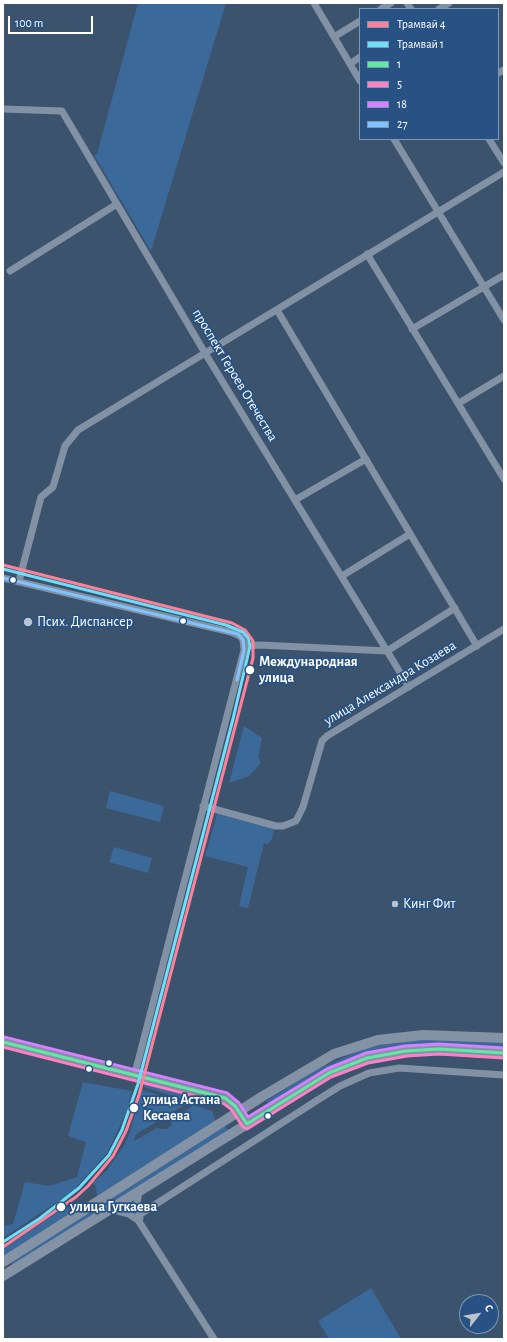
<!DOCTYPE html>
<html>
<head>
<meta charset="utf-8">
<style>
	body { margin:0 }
	#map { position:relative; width:507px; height:1342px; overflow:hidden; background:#3c536e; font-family:"Alegreya Sans",sans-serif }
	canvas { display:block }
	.frame { position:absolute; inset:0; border:4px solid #fff; pointer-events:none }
	.legend { position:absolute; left:359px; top:8px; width:140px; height:132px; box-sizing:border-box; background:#275283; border:1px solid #7d97b5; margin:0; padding:5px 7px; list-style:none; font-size:12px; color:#fff }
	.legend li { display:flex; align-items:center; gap:8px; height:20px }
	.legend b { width:20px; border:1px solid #7d97b5 }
	.north { position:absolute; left:459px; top:1294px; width:40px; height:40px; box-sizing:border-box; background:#275283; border:1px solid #7d97b5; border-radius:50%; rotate:59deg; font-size:11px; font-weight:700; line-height:16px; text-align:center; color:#fff }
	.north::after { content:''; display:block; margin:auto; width:14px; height:18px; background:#bbc3cc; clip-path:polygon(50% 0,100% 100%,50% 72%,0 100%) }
	.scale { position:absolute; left:8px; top:16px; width:85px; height:18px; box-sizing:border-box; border:2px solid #fff; border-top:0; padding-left:5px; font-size:12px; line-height:14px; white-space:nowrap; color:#fff; -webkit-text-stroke:3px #275283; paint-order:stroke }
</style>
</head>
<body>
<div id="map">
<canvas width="507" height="1342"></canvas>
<div class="frame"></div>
<ul class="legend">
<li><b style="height:5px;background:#ff8098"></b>Трамвай 4</li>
<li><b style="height:5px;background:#6ddff8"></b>Трамвай 1</li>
<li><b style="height:5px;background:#60e9a3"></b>1</li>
<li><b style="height:5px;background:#ff80c5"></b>5</li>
<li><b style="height:5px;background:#d880ff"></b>18</li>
<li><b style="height:5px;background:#80c4ff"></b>27</li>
</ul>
<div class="north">С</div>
<div class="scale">100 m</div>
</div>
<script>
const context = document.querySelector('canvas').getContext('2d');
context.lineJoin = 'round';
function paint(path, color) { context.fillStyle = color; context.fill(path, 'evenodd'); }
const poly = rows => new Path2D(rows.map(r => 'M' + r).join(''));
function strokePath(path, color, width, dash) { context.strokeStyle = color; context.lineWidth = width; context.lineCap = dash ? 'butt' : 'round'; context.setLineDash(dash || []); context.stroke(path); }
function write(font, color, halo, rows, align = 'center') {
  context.font = font + ' "Alegreya Sans",sans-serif'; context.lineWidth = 3.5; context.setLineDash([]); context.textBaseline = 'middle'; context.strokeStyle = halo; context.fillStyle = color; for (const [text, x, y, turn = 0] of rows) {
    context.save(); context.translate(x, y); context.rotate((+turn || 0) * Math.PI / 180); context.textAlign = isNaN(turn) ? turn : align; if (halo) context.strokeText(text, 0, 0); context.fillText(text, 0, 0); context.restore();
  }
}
const green = poly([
	[138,3,226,3,151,251,94,155,97,154],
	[244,726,262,738,258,757,261,763,249,776,229,783],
	[110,791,164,806,160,822,106,808],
	[217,814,274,829,272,839,268,844,264,843,248,908,239,906,248,867,205,856],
	[114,847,152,858,148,873,109,862],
	[426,1040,504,1042,504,1051,378,1051,269,1105,266,1101,318,1069,365,1048,402,1041],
	[83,1082,132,1091,126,1113,107,1153,72,1192,3,1238,3,1226,13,1224,25,1182,49,1186,77,1177,86,1142,68,1136],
	[145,1082,206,1101,205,1106,144,1087],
	[141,1090,188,1103,169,1114,163,1112,158,1114,155,1123,136,1134,134,1141,157,1128,161,1129,167,1129,171,1125,172,1119,194,1105,212,1111,216,1122,97,1196,96,1186,93,1183,107,1170,125,1144,130,1132],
	[225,1126,229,1132,13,1266,11,1262],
	[67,1206,73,1215,3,1259,3,1249],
	[371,1288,401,1339,329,1339,318,1321]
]);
const minor = poly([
	[314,3,360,81],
	[407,3,411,9],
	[381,9,391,3],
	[439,9,449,3],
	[334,37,360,21],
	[350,64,360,57],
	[498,73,504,70],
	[3,109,62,111,205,353,409,687],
	[394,139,504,320],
	[489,139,504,163],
	[367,254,504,479],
	[10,271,117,204],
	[277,310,477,646],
	[412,329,504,275],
	[459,403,504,376],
	[295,500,366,459],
	[342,576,410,534],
	[3,578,231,632,240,636,243,640,244,650,134,1077],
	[19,581,41,497,53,487,65,446,78,430,504,172],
	[244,646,260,645,387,651,455,608],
	[203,806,276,826,283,826,296,821,303,807,322,741,327,736,504,629],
	[3,1042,225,1098,235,1106,247,1124],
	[139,1190,137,1204,140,1218],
	[110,1209,129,1214,138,1220,214,1339],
	[139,1215,316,1101,340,1086,369,1073,399,1068,504,1075]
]);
const highway = poly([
	[3,1262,263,1096,334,1054,378,1040,423,1035,504,1038],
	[3,1276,329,1073,367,1058,406,1051,439,1049,504,1053]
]);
const bus1 = poly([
	[3,1042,225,1098,235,1106,247,1124,329,1073,367,1058,406,1051,439,1049,504,1053]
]);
const bus2 = poly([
	[3,1047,223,1103,231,1109,243,1127,247,1129,331,1077,368,1063,407,1056,439,1054,504,1058]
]);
const bus3 = poly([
	[4,1037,227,1093,239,1103,248,1117,327,1069,366,1053,405,1046,439,1044,504,1048]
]);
const bus4 = poly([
	[3,578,238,634,243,640,244,650,237,680]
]);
const tram1 = poly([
	[3,565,232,623,245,630,253,641,253,658,139,1095,126,1131,113,1156,88,1186,76,1197,3,1247]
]);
const tram2 = poly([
	[3,569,226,625,243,632,248,638,250,646,233,719,138,1084,122,1130,109,1155,79,1188,39,1219,3,1242]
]);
const markers = [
	[13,580,3.5,"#fff"],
	[183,621,3.5,"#fff"],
	[28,622,5,"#bbc3cc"],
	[250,670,5,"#fff"],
	[395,904,4,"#bbc3cc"],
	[109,1063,3.5,"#fff"],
	[89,1069,3.5,"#fff"],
	[134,1108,5,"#fff"],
	[268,1116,3.5,"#fff"],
	[61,1207,5,"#fff"]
];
const streetNames = [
	["проспект Героев Отечества",235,375,59],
	["улица Александра Козаева",390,683,-31]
];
const poiNames = [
	["Псих. Диспансер",37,622],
	["Кинг Фит",403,904]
];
const stopNames = [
	["Международная",259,662],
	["улица",259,678],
	["улица Астана",143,1100],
	["Кесаева",143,1116],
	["улица Гугкаева",70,1207]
];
paint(green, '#3b6999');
strokePath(minor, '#8292a4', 7);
strokePath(highway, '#8392a4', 10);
strokePath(bus1, '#60e9a3', 3);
strokePath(bus2, '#ff80c5', 3);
strokePath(bus3, '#d880ff', 3);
strokePath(bus4, '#80c4ff', 3);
strokePath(tram1, '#ff8098', 3);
strokePath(tram2, '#6ddff8', 3);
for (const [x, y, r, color] of markers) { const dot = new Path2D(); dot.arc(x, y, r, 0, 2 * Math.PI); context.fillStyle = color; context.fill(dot); strokePath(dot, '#275283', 1.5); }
write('14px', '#fff', '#275283', streetNames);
write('14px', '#fff', '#275283', poiNames, 'left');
write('bold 14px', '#fff', '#275283', stopNames, 'left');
</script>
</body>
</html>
